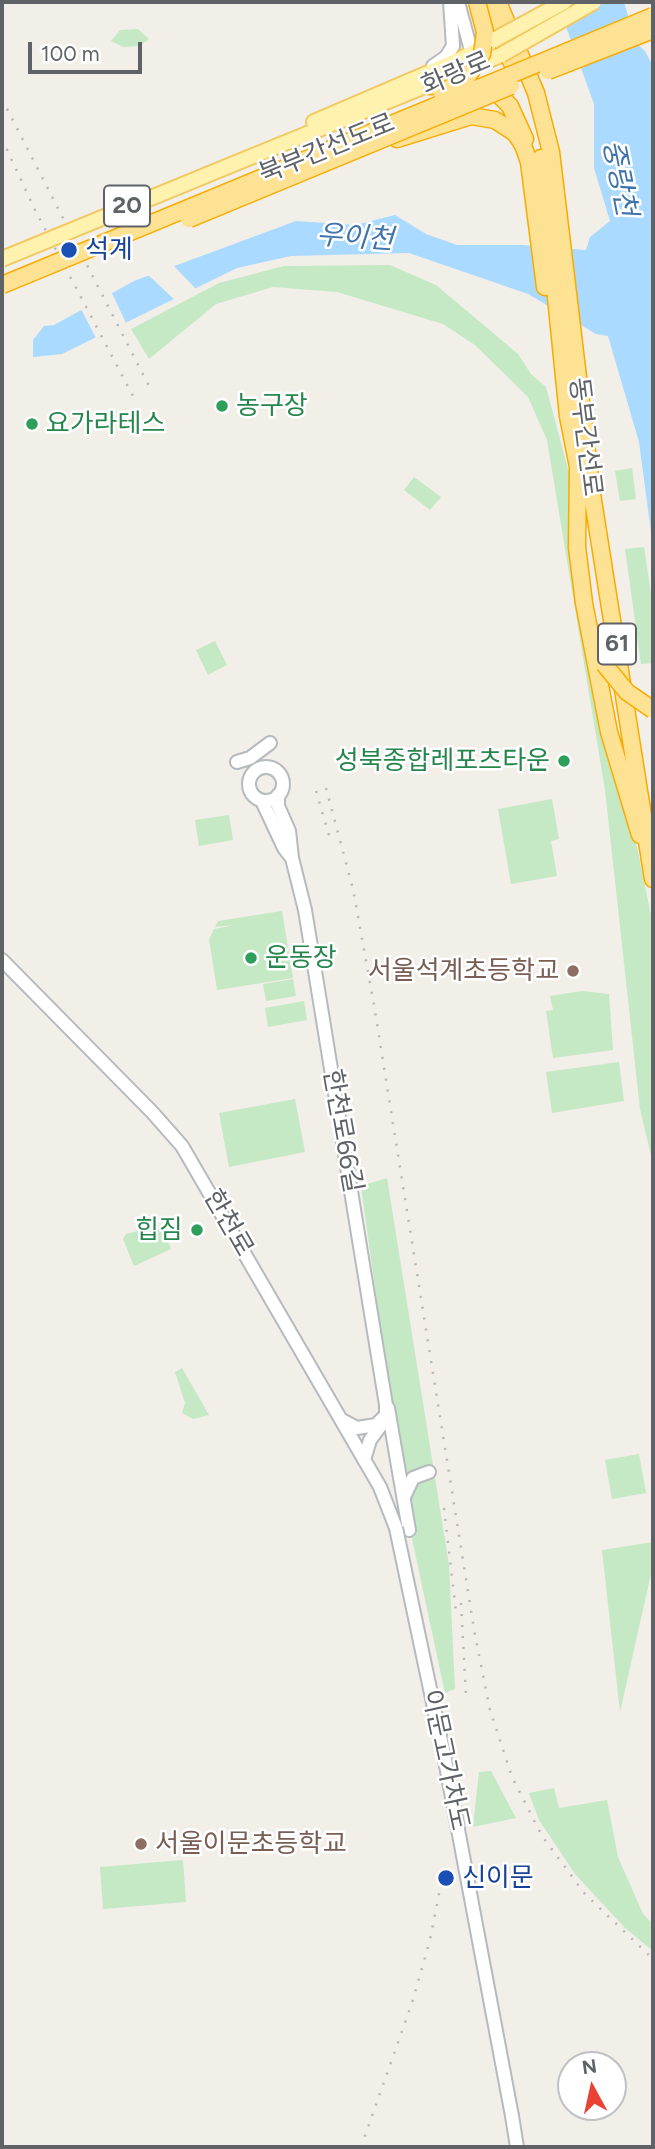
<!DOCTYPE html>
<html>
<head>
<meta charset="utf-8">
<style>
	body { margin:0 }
	#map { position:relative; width:655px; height:2149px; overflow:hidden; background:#f1efe8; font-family:Figtree,sans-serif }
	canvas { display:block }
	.frame { position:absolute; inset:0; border:4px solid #5f6368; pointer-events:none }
	.north { position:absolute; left:557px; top:2051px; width:70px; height:70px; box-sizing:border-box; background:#fff; border:2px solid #bfc1c3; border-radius:50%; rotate:352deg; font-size:19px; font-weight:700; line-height:28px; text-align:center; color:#5f6368 }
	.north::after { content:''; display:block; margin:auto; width:24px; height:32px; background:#ea4335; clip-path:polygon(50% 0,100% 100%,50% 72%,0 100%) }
	.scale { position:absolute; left:28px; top:42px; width:114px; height:32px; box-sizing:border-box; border:4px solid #5f6368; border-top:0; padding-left:9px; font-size:21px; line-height:24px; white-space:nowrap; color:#5f6368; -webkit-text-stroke:5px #fff; paint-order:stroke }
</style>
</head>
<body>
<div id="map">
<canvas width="655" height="2149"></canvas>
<div class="frame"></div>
<div class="north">N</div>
<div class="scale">100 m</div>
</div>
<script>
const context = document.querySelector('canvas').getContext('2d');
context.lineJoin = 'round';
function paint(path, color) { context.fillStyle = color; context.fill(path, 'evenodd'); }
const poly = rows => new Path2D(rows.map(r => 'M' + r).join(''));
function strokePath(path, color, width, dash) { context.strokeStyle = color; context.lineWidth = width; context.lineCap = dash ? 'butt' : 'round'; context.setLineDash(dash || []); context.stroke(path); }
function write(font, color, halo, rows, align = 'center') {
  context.font = font + ' Figtree,"Noto Sans KR",sans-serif'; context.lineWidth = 5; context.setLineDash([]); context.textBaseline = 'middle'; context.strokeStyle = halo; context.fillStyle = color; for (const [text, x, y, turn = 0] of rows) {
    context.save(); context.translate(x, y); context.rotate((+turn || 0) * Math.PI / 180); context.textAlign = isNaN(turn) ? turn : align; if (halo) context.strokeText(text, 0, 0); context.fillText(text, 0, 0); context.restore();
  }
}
const green = poly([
	[138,29,149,39,140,46,123,47,111,41,120,30],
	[390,265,436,285,518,354,531,374,546,387,576,499,578,560,653,925,653,1164,640,1109,605,790,547,440,528,397,475,345,443,324,337,292,273,287,216,304,149,359,131,329,219,283,284,266],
	[632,468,636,499,620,501,615,471],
	[414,477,441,497,430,510,404,490],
	[644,547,653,607,653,663,641,664,625,549],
	[215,641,227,665,208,675,196,650],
	[552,799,559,839,551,841,557,876,511,884,498,809],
	[229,815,233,840,199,846,195,820],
	[282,911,293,978,217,990,209,939,214,929,235,925,215,927,218,921],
	[293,979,296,996,266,1001,263,984],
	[582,991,609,994,613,1050,553,1058,546,1011,553,1010,550,996],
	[304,1001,307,1020,268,1027,265,1008],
	[619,1062,624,1101,552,1113,546,1072],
	[295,1099,305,1152,229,1167,219,1113],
	[387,1178,449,1565,455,1689,445,1693,405,1506,361,1186],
	[162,1225,171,1249,134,1266,123,1239,126,1234],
	[182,1368,209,1415,193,1419,182,1413,185,1403,175,1372],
	[639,1454,646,1493,612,1499,605,1460],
	[653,1542,653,1565,620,1712,602,1550],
	[491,1771,516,1818,473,1827,479,1772],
	[554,1788,559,1808,607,1800,618,1857,643,1914,653,1924,653,1951,625,1928,575,1874,539,1820,529,1793],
	[183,1860,186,1902,103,1909,100,1867]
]);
const water = poly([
	[557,2,624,2,636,43,645,51,653,66,653,547,639,442,608,336,596,334,528,294,409,253,291,256,237,268,62,354,33,357,33,340,44,326,54,325,134,281,296,221,355,225,395,215,426,234,457,245,522,245,586,250,590,237,610,221,594,168,594,104]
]);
const pier = poly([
	[172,264,197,290,176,301,146,273],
	[111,291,127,325,97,340,80,307]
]);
const secondary = poly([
	[458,2,472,54],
	[433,66,446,57,453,46,450,2],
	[237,762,250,758,270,743],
	'249 784a17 17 0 1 1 34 0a17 17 0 1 1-34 0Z',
	[278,795,278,806,289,831,292,858,305,910,386,1405,386,1415,376,1425,357,1428,342,1420],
	[262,801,284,848,291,857],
	[2,960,152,1112,182,1146,380,1487,396,1528],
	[388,1408,409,1530],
	[364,1460,370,1440,382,1424],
	[404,1497,413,1478,429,1472],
	[512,2116,517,2147]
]);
const primary = poly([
	[314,122,461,59,490,43],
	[253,156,501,55]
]);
const highway = poly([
	[485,2,512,63],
	[498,2,536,93,551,152,592,494,653,879],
	[430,86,463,83],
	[485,88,498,94,510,106,525,139],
	[397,139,471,116,495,120,515,133,523,145,529,162,545,287],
	[541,158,553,268,556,278],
	[553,268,568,416,578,467,577,547,584,603,609,732,640,835]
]);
const rail = poly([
	[2,99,150,388],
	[2,139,35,210,133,396],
	[326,788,353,889,374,1005,475,1635,490,1710,512,1777,542,1836,585,1894,653,1959],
	[316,791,331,842],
	[444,1508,456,1612],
	[461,1603,466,1696],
	[361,2147,412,2003,430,1940,444,1868]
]);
const secondaryBridge = poly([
	[396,1528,444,1755,512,2116]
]);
const primaryBridge = poly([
	[494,40,564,2],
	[501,55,594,2],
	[2,259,253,156]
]);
const highwayBridge = poly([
	[548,71,653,30],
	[442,93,468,76,482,54,485,32,477,2],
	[189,219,511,86],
	[2,285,653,16],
	[604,664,627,692,653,710]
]);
const markers = [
	[69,250,9,"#1a4fb4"],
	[222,406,7,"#2e9e5b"],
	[32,424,7,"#2e9e5b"],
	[564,761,7,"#2e9e5b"],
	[251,958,7,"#2e9e5b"],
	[573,971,7,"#8d6e63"],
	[197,1230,7,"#2e9e5b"],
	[141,1844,7,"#8d6e63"],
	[446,1878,9,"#1a4fb4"]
];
const shields = [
	[127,206,46],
	[617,644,38]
];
const shieldNames = [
	["20",127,206],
	["61",617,644]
];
const streetNames = [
	["화랑로",456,74,-23],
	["북부간선도로",327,149,-22],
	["동부간선로",585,437,83],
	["한천로66길",342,1131,80],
	["한천로",228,1223,60],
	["이문고가차도",445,1760,78]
];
const transitNames = [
	["석계",85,250],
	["신이문",462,1878]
];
const leisureNames = [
	["농구장",236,406],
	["요가라테스",46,424],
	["성북종합레포츠타운",550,761,"right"],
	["운동장",265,958],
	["힙짐",183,1230,"right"]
];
const educationNames = [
	["서울석계초등학교",559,971],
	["서울이문초등학교",155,1844,"left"]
];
const waterNames = [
	["중랑천",619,178,79],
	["우이천",355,238,4]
];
paint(green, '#c5e8c5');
paint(water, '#aadaff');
paint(pier, '#f1efe8');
strokePath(secondary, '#b6babf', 16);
strokePath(primary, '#f2c960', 18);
strokePath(highway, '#f9ab00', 19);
strokePath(secondary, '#fff', 12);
strokePath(primary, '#fff2af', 14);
strokePath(highway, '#fde293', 16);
strokePath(rail, '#b6b7b8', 2.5, [2, 9]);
strokePath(secondaryBridge, '#b6babf', 16, []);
strokePath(primaryBridge, '#f2c960', 18, []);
strokePath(highwayBridge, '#f9ab00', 19, []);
strokePath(secondaryBridge, '#fff', 12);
strokePath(primaryBridge, '#fff2af', 14);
strokePath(highwayBridge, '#fde293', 16);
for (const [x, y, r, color] of markers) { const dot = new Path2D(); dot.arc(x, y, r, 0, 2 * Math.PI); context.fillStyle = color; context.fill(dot); strokePath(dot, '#fff', 2.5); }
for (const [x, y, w] of shields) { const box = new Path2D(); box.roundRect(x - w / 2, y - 20.5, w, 41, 5); context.fillStyle = '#fff'; context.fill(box); strokePath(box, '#5f6368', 2); }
write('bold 24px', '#5f6368', null, shieldNames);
write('26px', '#5f6368', '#fff', streetNames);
write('26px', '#164399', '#fff', transitNames, 'left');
write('26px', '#27864d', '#fff', leisureNames, 'left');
write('26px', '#785e54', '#fff', educationNames, 'right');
write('italic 28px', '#4174aa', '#fff', waterNames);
</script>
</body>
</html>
